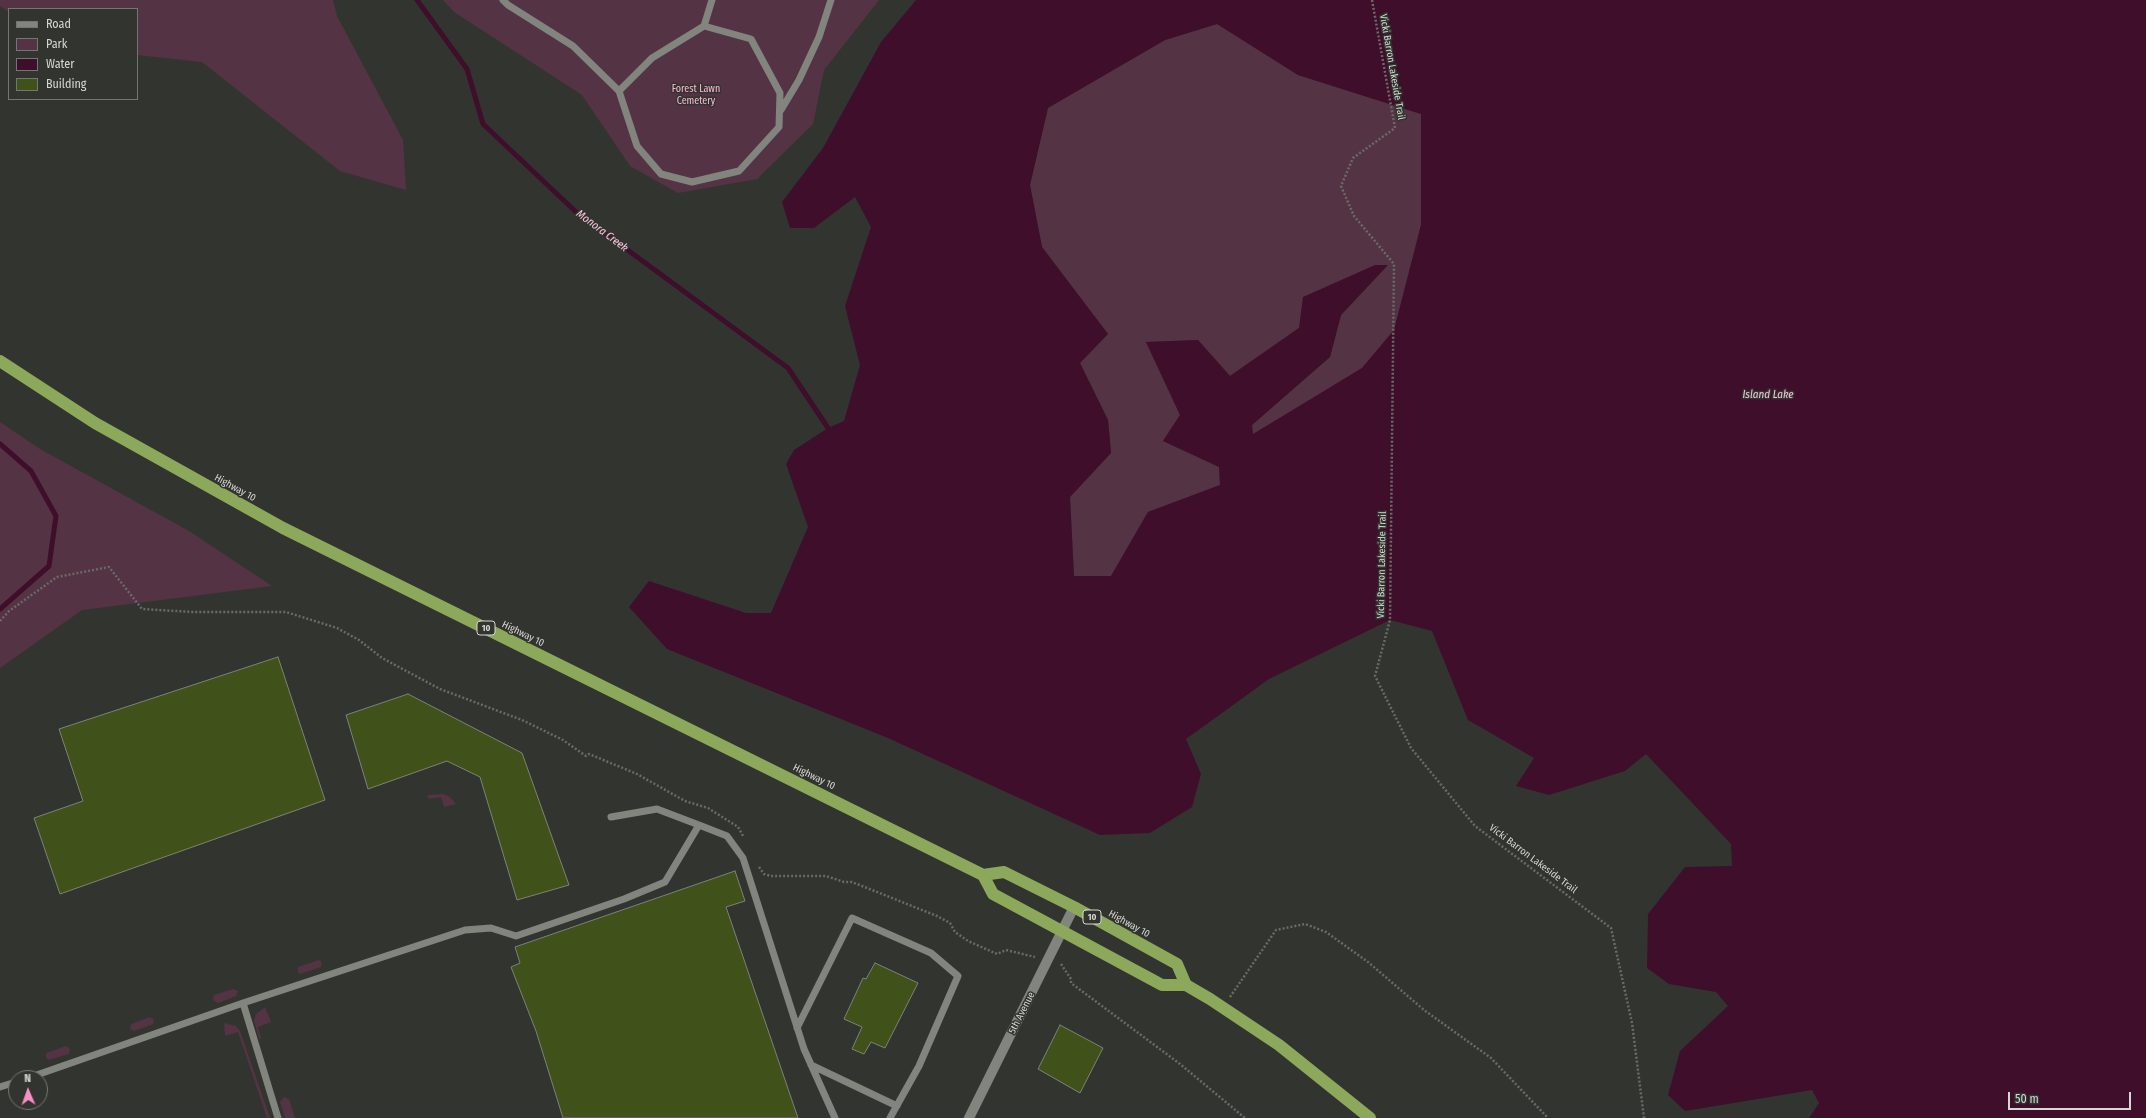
<!DOCTYPE html>
<html>
<head>
<meta charset="utf-8">
<style>
	body { margin:0 }
	#map { position:relative; width:2146px; height:1118px; overflow:hidden; background:#32352f; font-family:"Fira Sans Condensed",sans-serif }
	canvas { display:block }
	.legend { position:absolute; left:8px; top:8px; width:130px; height:92px; box-sizing:border-box; background:#32352f; border:1px solid #747671; margin:0; padding:5px 7px; list-style:none; font-size:12px; color:#d6d8d4 }
	.legend li { display:flex; align-items:center; gap:8px; height:20px }
	.legend b { width:20px; border:1px solid #747671 }
	.north { position:absolute; left:8px; top:1070px; width:40px; height:40px; box-sizing:border-box; background:#32352f; border:1px solid #747671; border-radius:50%; rotate:358deg; font-size:11px; font-weight:700; line-height:16px; text-align:center; color:#d6d8d4 }
	.north::after { content:''; display:block; margin:auto; width:14px; height:18px; background:#fa8fc7; clip-path:polygon(50% 0,100% 100%,50% 72%,0 100%) }
	.scale { position:absolute; left:2008px; top:1092px; width:123px; height:18px; box-sizing:border-box; border:2px solid #d6d8d4; border-top:0; padding-left:5px; font-size:12px; line-height:14px; white-space:nowrap; color:#d6d8d4; -webkit-text-stroke:3px #32352f; paint-order:stroke }
</style>
</head>
<body>
<div id="map">
<canvas width="2146" height="1118"></canvas>
<ul class="legend">
<li><b style="height:5px;background:#82847e"></b>Road</li>
<li><b style="height:11px;background:#543344"></b>Park</li>
<li><b style="height:11px;background:#3f0e2b"></b>Water</li>
<li><b style="height:11px;background:#40521a"></b>Building</li>
</ul>
<div class="north">N</div>
<div class="scale">50 m</div>
</div>
<script>
const context = document.querySelector('canvas').getContext('2d');
context.lineJoin = 'round';
function paint(path, color) { context.fillStyle = color; context.fill(path, 'evenodd'); }
const poly = rows => new Path2D(rows.map(r => 'M' + r).join(''));
function strokePath(path, color, width, dash) { context.strokeStyle = color; context.lineWidth = width; context.lineCap = dash ? 'butt' : 'round'; context.setLineDash(dash || []); context.stroke(path); }
function write(font, color, halo, rows, align = 'center') {
  context.font = font + ' "Fira Sans Condensed",sans-serif'; context.lineWidth = 3; context.setLineDash([]); context.textBaseline = 'middle'; context.strokeStyle = halo; context.fillStyle = color; for (const [text, x, y, turn = 0] of rows) {
    context.save(); context.translate(x, y); context.rotate((+turn || 0) * Math.PI / 180); context.textAlign = isNaN(turn) ? turn : align; if (halo) context.strokeText(text, 0, 0); context.fillText(text, 0, 0); context.restore();
  }
}
const green = poly([
	[0,0,333,0,337,16,403,140,406,190,340,171,202,62,137,55,137,9,9,9,9,12,0,6],
	[443,0,879,0,824,70,813,124,757,179,678,193,630,166,582,95,454,12],
	[1217,24,1298,75,1421,114,1421,225,1394,330,1362,368,1253,435,1252,425,1330,357,1341,315,1387,266,1230,376,1198,340,1146,342,1180,415,1163,441,1219,467,1220,485,1148,512,1111,576,1074,576,1070,497,1111,453,1108,420,1080,363,1108,334,1042,247,1030,185,1048,107,1165,40],
	[0,422,40,449,189,531,272,586,82,610,0,668],
	[443,794,450,797,456,804,444,807,441,797,429,799,427,796,429,795],
	[319,960,322,963,321,967,300,974,298,972,298,967],
	[233,989,238,991,236,996,218,1003,213,1000,214,995],
	[265,1007,271,1022,258,1027,261,1038,259,1039,254,1021,256,1014],
	[150,1017,154,1020,153,1024,134,1031,130,1029,131,1024],
	[224,1023,236,1026,240,1031,270,1118,267,1118,238,1032,225,1036],
	[66,1046,70,1049,69,1054,48,1060,46,1057,46,1053],
	[284,1097,289,1099,295,1118,285,1118,280,1102]
]);
const water = poly([
	[916,0,2146,0,2146,1118,1809,1118,1819,1103,1812,1090,1685,1111,1668,1095,1680,1051,1728,1006,1716,992,1669,984,1647,968,1648,914,1685,867,1732,866,1731,844,1646,754,1625,771,1549,795,1516,786,1534,758,1468,720,1432,631,1390,620,1269,679,1186,739,1201,774,1192,807,1150,833,1100,835,888,738,667,649,629,607,649,581,746,613,771,613,808,527,786,464,794,450,828,428,844,421,860,365,845,306,871,227,855,197,814,228,790,228,782,202,823,148,881,42],
	[1217,24,1298,75,1421,114,1421,225,1394,330,1362,368,1253,434,1252,425,1330,357,1341,315,1388,265,1375,265,1303,297,1299,328,1230,376,1198,340,1146,342,1180,415,1163,441,1219,467,1220,485,1148,512,1111,576,1074,576,1070,497,1111,453,1108,420,1080,363,1108,334,1042,247,1030,185,1048,108,1165,40]
]);
const stream = poly([
	[417,0,467,69,483,124,576,212,788,368,828,428],
	[0,444,31,471,56,516,49,566,0,609]
]);
const building = poly([
	[278,657,325,800,60,894,34,818,83,801,59,729,278,657],
	[408,694,522,753,569,885,517,900,480,777,447,761,368,789,346,715,408,694],
	[735,871,745,901,726,907,798,1118,563,1118,536,1031,511,967,520,963,515,947,735,871],
	[875,963,918,983,885,1048,871,1042,864,1054,852,1049,862,1027,844,1019,863,978,866,979,875,963],
	[1060,1025,1103,1048,1080,1093,1038,1069,1060,1025]
]);
const path = poly([
	[1372,0,1395,128,1353,158,1341,186,1354,216,1394,264,1390,620,1375,676,1411,748,1475,826,1611,928,1632,1023,1644,1118],
	[0,621,9,611,57,577,109,567,142,609,192,612,286,612,337,628,359,640,382,658,440,689,522,720,563,740,586,756,589,754,637,774,685,801,708,808,738,827,743,836],
	[759,867,764,874,771,876,826,876,844,882,852,882,937,916,950,923,955,932,968,941,997,954,1006,950,1035,957],
	[1061,964,1071,979,1071,983,1180,1064,1245,1118],
	[1230,997,1276,930,1305,924,1326,932,1368,962,1424,1010,1491,1058,1548,1118]
]);
const lane = poly([
	[503,0,508,5,573,46,619,91,637,146,661,174,692,182,739,171,779,127,780,93,751,39,704,26,652,58,619,91],
	[704,26,712,0],
	[781,110,799,80,819,37,831,0],
	[611,817,657,809,699,825],
	[243,1003,278,1118],
	[797,1028,852,918,931,953,958,976,919,1066,890,1118],
	[811,1065,897,1106],
	[28,1078,243,1003,465,930,491,928,516,936,624,899,665,882,699,825,727,836,743,858,804,1049,835,1118],
	[0,1087,16,1082]
]);
const secondary = poly([
	[969,1118,1074,907]
]);
const highway = poly([
	[0,361,95,423,283,528,983,875,1004,872,1074,907,1177,964,1186,985],
	[983,875,993,894,1162,985,1186,985,1210,999,1279,1045,1370,1118]
]);
const shields = [
	[486,628,18],
	[1092,917,18]
];
const shieldNames = [
	["10",486,628],
	["10",1092,917]
];
const streetNames = [
	["Vicki Barron Lakeside Trail",1392,67,80],
	["Highway 10",235,488,29],
	["Vicki Barron Lakeside Trail",1382,565,-89],
	["Highway 10",523,634,26],
	["Highway 10",814,777,26],
	["Vicki Barron Lakeside Trail",1533,859,37],
	["Highway 10",1129,924,29],
	["5th Avenue",1022,1013,-63]
];
const parkNames = [
	["Forest Lawn",696,89],
	["Cemetery",696,101]
];
const waterNames = [
	["Monora Creek",602,231,37],
	["Island Lake",1768,395]
];
paint(green, '#543344');
paint(water, '#3f0e2b');
strokePath(stream, '#3f0e2b', 5);
paint(building, '#40521a');
strokePath(building, '#7e817a', 1);
strokePath(path, '#686b66', 2.5, [2, 2]);
strokePath(lane, '#82847e', 7);
strokePath(secondary, '#82847e', 10);
strokePath(highway, '#8ca85b', 12);
for (const [x, y, w] of shields) { const box = new Path2D(); box.roundRect(x - w / 2, y - 7, w, 14, 3); context.fillStyle = '#32352f'; context.fill(box); strokePath(box, '#d6d8d4', 1); }
write('bold 9px', '#d6d8d4', null, shieldNames);
write('10px', '#d6d8d4', '#32352f', streetNames);
write('10px', '#ffb9db', '#32352f', parkNames);
write('italic 11px', '#f9c4dd', '#32352f', waterNames);
</script>
</body>
</html>
